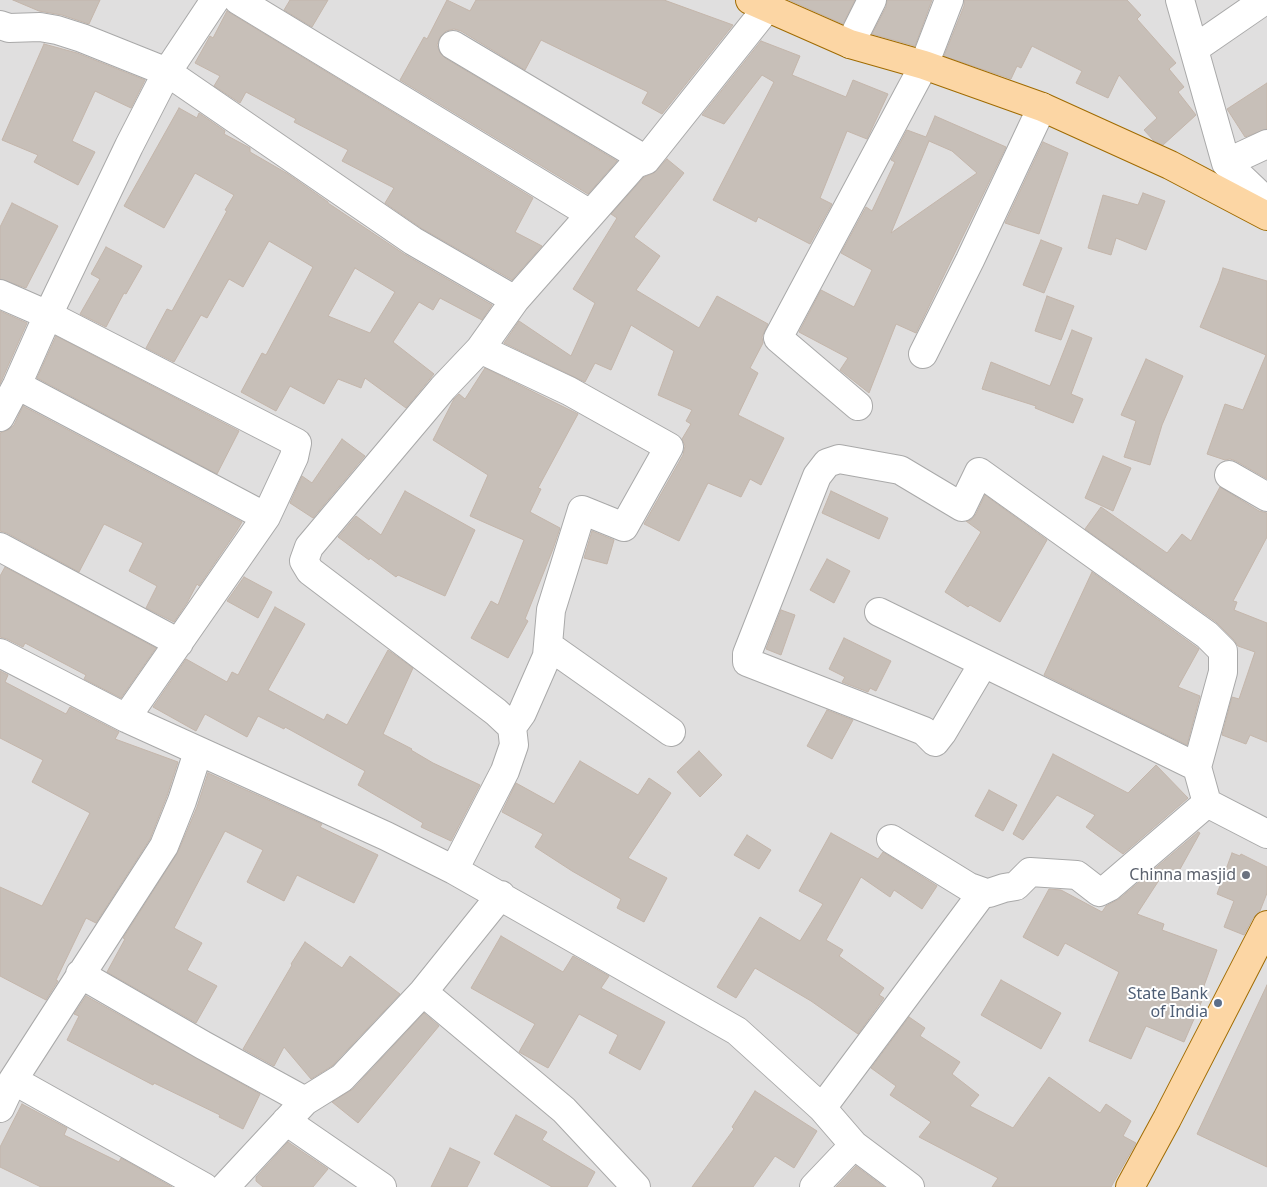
<!DOCTYPE html>
<html>
<head>
<meta charset="utf-8">
<style>
	body { margin:0 }
	canvas { display:block; background:#f2efe9 }
</style>
</head>
<body>
<canvas width="1267" height="1187"></canvas>
<script>
const context = document.querySelector('canvas').getContext('2d');
context.lineJoin = 'round';
function paint(path, color) { context.fillStyle = color; context.fill(path, 'evenodd'); }
const poly = rows => new Path2D(rows.map(r => 'M' + r).join(''));
function strokePath(path, color, width, dash) { context.strokeStyle = color; context.lineWidth = width; context.lineCap = dash ? 'butt' : 'round'; context.setLineDash(dash || []); context.stroke(path); }
function write(font, color, halo, rows, align = 'center') {
  context.font = font + ' "Noto Sans",sans-serif'; context.lineWidth = 4; context.setLineDash([]); context.textBaseline = 'middle'; context.strokeStyle = halo; context.fillStyle = color; for (const [text, x, y, turn = 0] of rows) {
    context.save(); context.translate(x, y); context.rotate((+turn || 0) * Math.PI / 180); context.textAlign = isNaN(turn) ? turn : align; if (halo) context.strokeText(text, 0, 0); context.fillText(text, 0, 0); context.restore();
  }
}
const residential = poly([
	[0,0,1267,0,1267,1187,0,1187]
]);
const building = poly([
	[13,0,100,0,89,24,62,15,39,11,13,0],
	[290,0,328,0,312,27,284,10,290,0],
	[447,0,470,11,476,0,664,0,733,25,662,114,642,103,648,92,541,40,525,70,461,31,454,29,446,31,440,37,437,45,440,53,445,58,617,161,588,194,400,80,424,37,427,39,447,0],
	[789,0,855,0,843,24,789,0],
	[887,0,932,0,915,46,872,34,886,7,887,0],
	[964,0,1127,0,1141,15,1137,19,1176,63,1169,69,1184,87,1178,92,1196,115,1163,145,1154,141,1144,130,1157,118,1119,75,1108,98,1076,83,1082,71,1032,46,1021,68,1017,66,1011,79,944,56,964,6,964,0],
	[227,11,533,198,515,232,542,246,512,280,421,228,385,203,394,188,342,161,348,150,294,122,296,119,246,92,240,103,214,86,220,76,195,63,210,36,213,38,227,11],
	[761,41,800,56,792,75,846,97,853,80,888,94,867,139,847,131,820,198,832,204,810,244,758,217,756,222,713,200,774,82,762,75,724,124,702,115,761,41],
	[44,44,77,53,145,80,131,108,95,91,72,141,95,152,78,185,34,162,38,155,2,140,44,44],
	[1267,83,1267,129,1245,137,1227,109,1267,83],
	[179,108,197,118,199,113,225,131,224,134,250,148,250,152,288,174,328,202,328,203,404,254,492,305,482,320,440,298,433,310,419,302,393,342,434,374,406,408,365,378,361,388,338,379,324,404,290,386,276,411,241,392,262,353,266,355,313,267,269,241,243,287,229,279,207,318,201,315,174,362,146,348,167,309,172,311,227,211,225,210,234,195,195,173,164,228,124,206,179,108],
	[355,268,395,292,370,333,328,316,355,268],
	[935,116,1006,147,916,333,896,324,869,393,840,370,848,358,799,332,821,290,854,307,872,270,841,253,866,207,872,211,895,162,891,160,907,130,926,137,935,116],
	[929,141,952,151,977,173,891,233,929,141],
	[1043,142,1068,153,1039,234,1005,223,1043,142],
	[667,159,684,173,634,237,660,256,636,290,699,328,717,296,768,324,762,337,763,343,750,368,758,373,738,415,784,438,761,485,750,479,741,497,708,483,679,541,644,524,683,455,685,446,682,439,691,424,686,421,692,410,658,395,674,351,631,325,611,370,595,363,585,382,504,343,519,321,571,356,595,303,573,289,617,218,611,214,644,177,654,173,667,159],
	[1143,193,1165,201,1146,250,1116,238,1111,255,1088,248,1103,195,1138,205,1143,193],
	[12,203,58,226,26,288,0,279,0,227,12,203],
	[1041,240,1062,248,1044,293,1023,285,1041,240],
	[106,247,142,266,126,294,124,293,106,327,80,314,100,279,91,274,106,247],
	[1223,268,1267,281,1267,479,1236,461,1230,459,1225,460,1207,454,1225,404,1243,410,1266,355,1200,327,1219,281,1223,268],
	[1047,296,1074,306,1061,340,1035,331,1047,296],
	[0,311,27,323,0,384,0,311],
	[1072,330,1092,338,1071,394,1083,399,1073,423,1035,408,1036,406,982,389,991,362,1050,386,1072,330],
	[56,336,239,431,217,474,37,378,56,336],
	[1146,359,1183,376,1162,425,1150,465,1124,457,1136,421,1121,415,1146,359],
	[485,368,578,414,538,488,541,489,530,512,560,528,553,549,525,619,528,621,508,658,471,638,491,601,498,605,524,540,470,516,488,475,433,440,454,399,459,394,465,399,485,368],
	[23,406,242,522,236,532,199,586,197,584,187,603,174,622,146,608,157,586,129,571,143,543,104,524,79,572,7,533,0,531,0,433,8,430,14,425,23,406],
	[342,439,365,456,313,518,290,503,302,476,312,483,342,439],
	[1103,456,1131,468,1113,511,1085,498,1103,456],
	[1220,487,1259,511,1267,513,1267,537,1233,601,1237,602,1234,610,1267,623,1267,742,1250,735,1246,744,1222,735,1232,697,1239,699,1255,652,1238,646,1234,640,1216,622,1085,529,1101,507,1167,553,1182,534,1191,541,1220,487],
	[405,491,475,530,445,596,398,575,396,577,370,558,369,560,338,537,356,516,381,535,405,491],
	[831,491,888,518,879,539,822,513,831,491],
	[985,495,1047,540,1000,622,970,605,968,607,945,592,981,532,966,521,971,520,976,514,985,495],
	[592,531,614,540,607,564,584,558,592,531],
	[827,559,850,571,834,603,810,590,827,559],
	[5,567,156,648,121,698,84,679,86,675,25,643,23,647,7,639,0,637,0,576,5,567],
	[1092,572,1199,649,1178,687,1200,696,1187,745,1044,675,1092,572],
	[244,577,272,592,258,618,227,601,244,577],
	[275,607,305,624,268,690,324,720,327,714,347,725,388,650,413,668,383,734,412,749,411,750,433,763,480,785,451,841,421,827,423,823,358,785,365,771,285,727,284,729,258,716,247,737,205,714,196,731,153,707,186,659,227,682,232,672,238,675,275,607],
	[781,610,795,615,781,655,766,649,781,610],
	[844,638,891,661,876,691,870,688,868,692,842,682,845,677,829,669,844,638],
	[0,671,8,675,5,682,66,714,70,707,119,732,115,739,178,762,167,796,150,839,96,923,86,918,56,980,58,981,46,1000,0,976,0,887,42,906,90,813,32,782,43,760,0,738,0,671],
	[827,710,853,720,832,759,807,746,827,710],
	[699,751,722,775,700,797,677,772,699,751],
	[1053,754,1128,793,1156,765,1188,798,1123,854,1086,827,1095,815,1057,795,1023,840,1013,834,1053,754],
	[580,761,638,795,649,778,671,793,628,858,667,878,644,922,617,908,621,899,572,871,535,847,543,834,502,812,516,783,554,804,580,761],
	[208,773,322,824,320,827,378,855,354,903,297,875,284,901,247,882,263,850,225,831,174,928,202,943,187,970,217,986,196,1023,107,972,125,939,123,938,178,852,197,807,208,773],
	[989,790,1017,805,1003,831,975,816,989,790],
	[1198,832,1200,833,1174,880,1163,874,1137,914,1164,924,1162,930,1217,950,1201,994,1204,996,1184,1042,1146,1026,1131,1059,1089,1041,1119,972,1065,943,1058,956,1023,937,1049,889,1061,890,1102,912,1106,906,1119,899,1198,832],
	[831,833,878,859,883,852,937,886,922,909,894,890,890,897,861,877,826,940,843,950,839,956,884,988,879,995,884,998,858,1034,811,1001,755,968,736,998,717,987,760,917,800,941,823,904,799,891,831,833],
	[747,835,771,850,759,869,734,855,747,835],
	[1232,853,1240,856,1241,854,1267,867,1267,893,1260,911,1253,918,1244,935,1224,927,1234,901,1217,894,1232,853],
	[501,936,563,972,573,956,609,976,601,988,665,1022,640,1070,609,1053,618,1035,579,1014,548,1068,519,1052,535,1024,471,988,501,936],
	[305,942,342,968,350,956,400,994,332,1066,311,1079,284,1047,274,1066,243,1049,292,965,291,964,305,942],
	[1001,980,1061,1013,1041,1049,981,1015,1001,980],
	[1267,985,1267,1167,1197,1134,1267,985],
	[86,996,260,1094,243,1129,219,1117,220,1115,154,1083,153,1085,67,1040,79,1016,74,1014,86,996],
	[424,1013,439,1026,358,1123,332,1102,353,1089,424,1013],
	[909,1017,925,1028,920,1036,960,1062,952,1074,979,1095,970,1106,1013,1128,1049,1077,1100,1113,1106,1104,1131,1121,1123,1136,1136,1143,1111,1187,992,1187,998,1178,919,1137,931,1122,890,1095,896,1086,871,1068,909,1017],
	[755,1091,817,1131,794,1168,775,1156,753,1187,692,1187,734,1129,732,1127,755,1091],
	[22,1104,67,1128,64,1135,119,1162,121,1158,172,1187,41,1187,0,1167,0,1147,22,1104],
	[516,1115,547,1132,542,1140,595,1172,587,1187,552,1187,494,1154,516,1115],
	[288,1142,328,1169,313,1187,263,1187,256,1181,256,1177,288,1142],
	[450,1148,480,1162,467,1187,431,1187,450,1148],
	[856,1166,884,1187,836,1187,856,1166]
]);
const minor = poly([
	[238,0,590,214],
	[1180,0,1226,163,1267,202],
	[0,25,9,28,40,27,57,30,82,38,167,72,413,241,515,300],
	[850,44,872,0],
	[453,45,646,160],
	[1194,49,1265,0],
	[1226,163,1267,144],
	[0,294,48,315,297,443,294,457,266,517,126,718],
	[480,349,569,391,669,447,624,527,582,510,551,610,547,656,522,713,512,727],
	[923,354,970,260,1042,107],
	[17,385,266,517],
	[858,406,778,338,924,65,949,0],
	[0,417,17,385,48,315,129,146,167,72,215,0],
	[1229,475,1267,497],
	[0,547,179,643],
	[879,612,1197,767,1207,803,1267,834],
	[549,646,671,732],
	[0,653,126,718,386,836,454,870,737,1031,822,1108,854,1145,910,1187],
	[983,664,942,733,935,742,924,731,747,662,747,654,817,476,827,463,839,459,900,470,962,507,979,472,1207,635,1223,651,1223,672,1197,767],
	[891,839,969,887,983,892,989,893,1004,888,1016,886,1030,872,1077,875,1099,892,1109,887,1207,803],
	[454,870,505,771,514,745,512,727,496,712,310,571,304,561,309,547,443,388,480,349,515,300,635,164,646,160,767,8],
	[80,974,203,1045,305,1101],
	[423,992,564,1110,636,1187],
	[13,1080,204,1187],
	[0,1108,13,1080,164,846,182,801,198,752],
	[822,1108,983,892],
	[286,1121,382,1187],
	[225,1187,305,1101,342,1078,423,992,501,895],
	[814,1187,854,1145]
]);
const major = poly([
	[750,0,850,44,924,65,1042,107,1170,165,1267,216],
	[1130,1187,1167,1119,1267,925]
]);
const markers = [
	[1246,875,5,"#6b7280"],
	[1218,1003,5,"#5c6f8a"]
];
const worshipNames = [
	["Chinna masjid",1236,875]
];
const serviceNames = [
	["State Bank",1208,994],
	["of India",1208,1012]
];
paint(residential, '#e0dfdf');
paint(building, '#c7bfb8');
strokePath(building, '#c4b6ab', 1);
strokePath(minor, '#a9a9a9', 30);
strokePath(major, '#a06b00', 30);
strokePath(minor, '#fff', 28);
strokePath(major, '#fcd6a4', 28);
for (const [x, y, r, color] of markers) { const dot = new Path2D(); dot.arc(x, y, r, 0, 2 * Math.PI); context.fillStyle = color; context.fill(dot); strokePath(dot, '#fff', 2); }
write('16px', '#5b616d', '#fff', worshipNames, 'right');
write('16px', '#4e5e75', '#fff', serviceNames, 'right');
</script>
</body>
</html>
